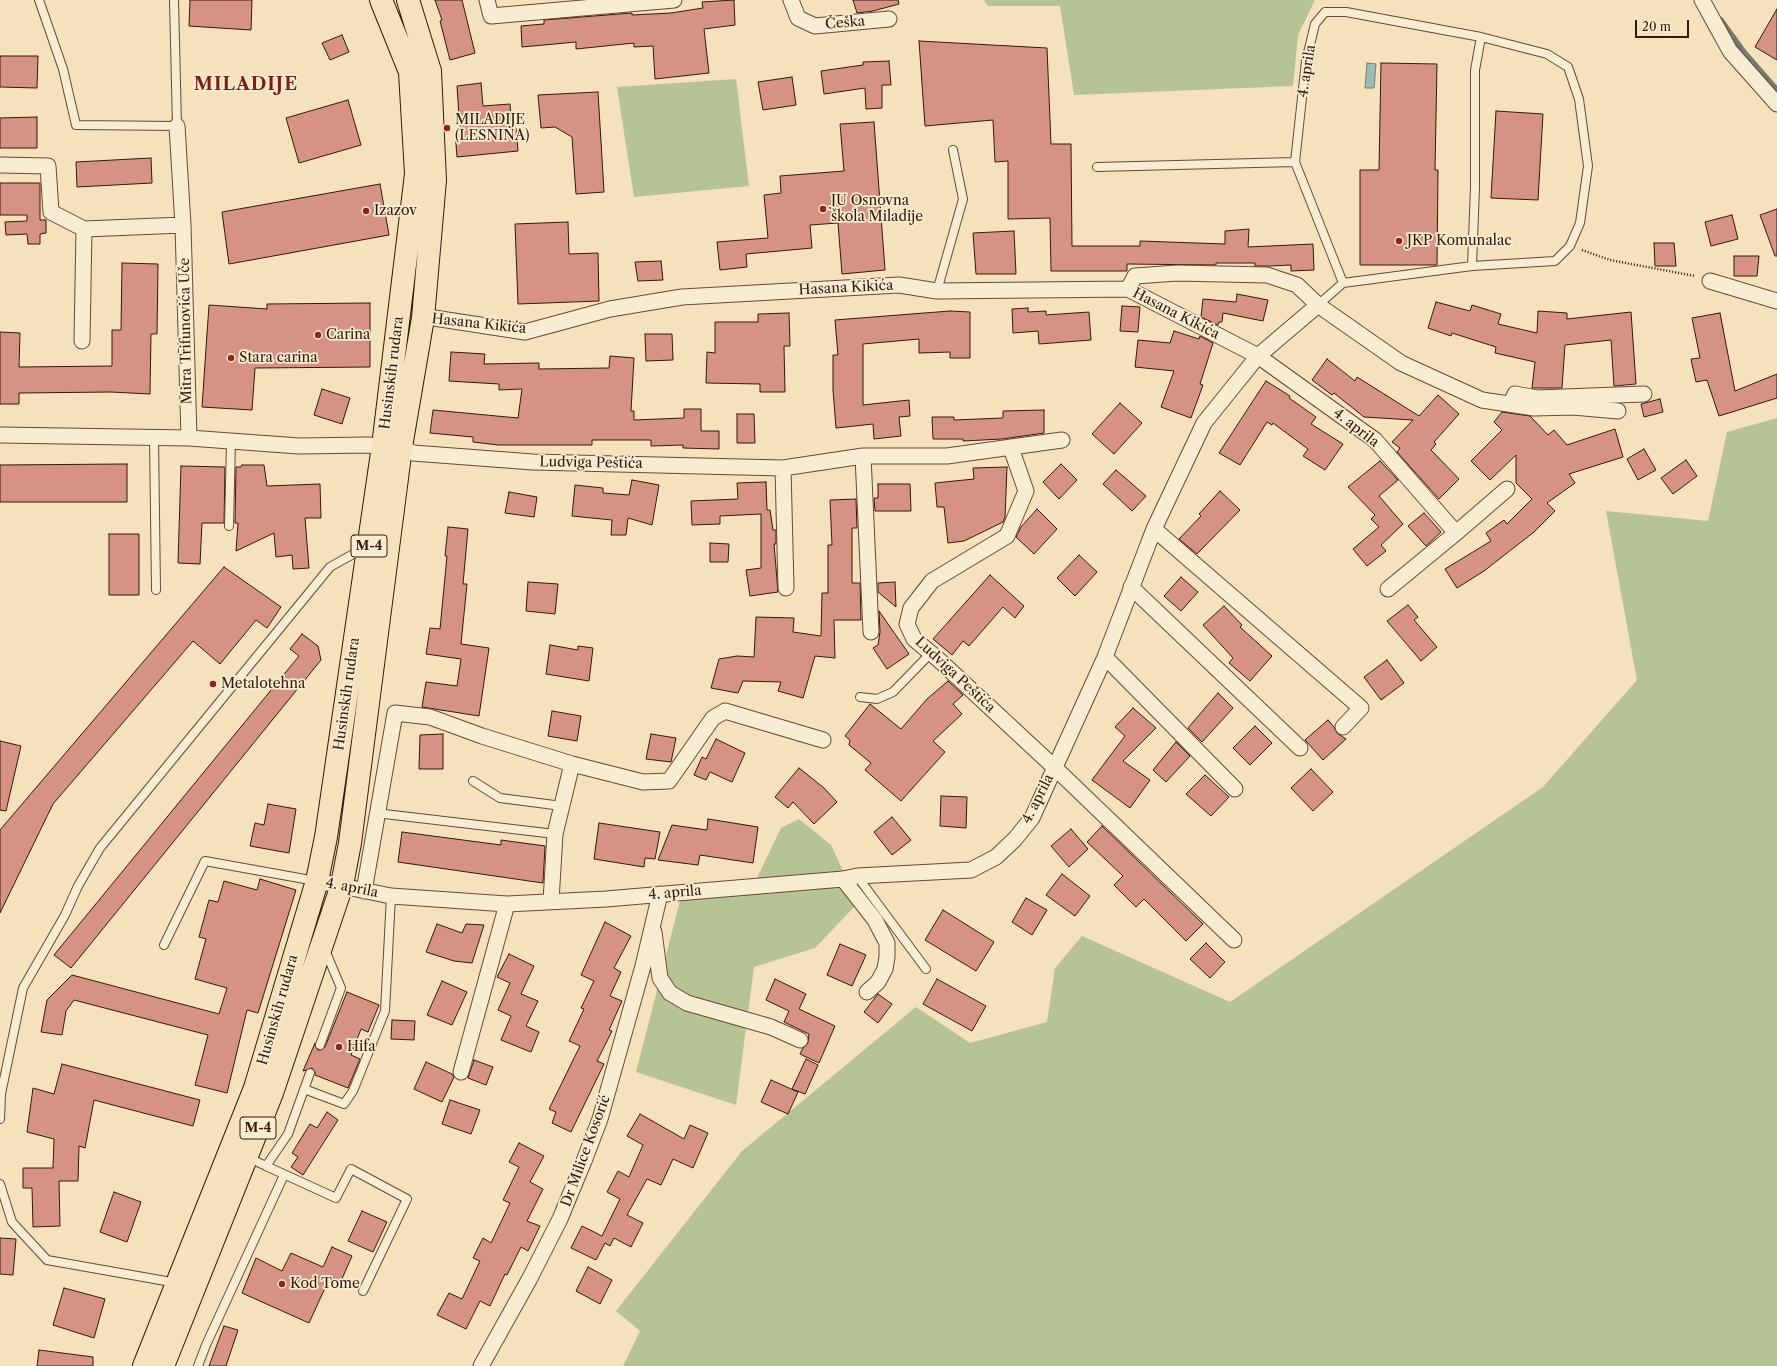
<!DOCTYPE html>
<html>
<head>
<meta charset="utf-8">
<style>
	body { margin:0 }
	#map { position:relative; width:1777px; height:1366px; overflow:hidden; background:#f5e1bb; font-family:"Libre Caslon Text",serif }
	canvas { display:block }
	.scale { position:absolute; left:1635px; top:20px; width:54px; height:18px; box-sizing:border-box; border:2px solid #371807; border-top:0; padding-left:5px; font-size:12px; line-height:14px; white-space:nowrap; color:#371807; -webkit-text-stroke:3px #f8ecd3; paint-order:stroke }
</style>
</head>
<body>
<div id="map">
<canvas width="1777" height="1366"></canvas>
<div class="scale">20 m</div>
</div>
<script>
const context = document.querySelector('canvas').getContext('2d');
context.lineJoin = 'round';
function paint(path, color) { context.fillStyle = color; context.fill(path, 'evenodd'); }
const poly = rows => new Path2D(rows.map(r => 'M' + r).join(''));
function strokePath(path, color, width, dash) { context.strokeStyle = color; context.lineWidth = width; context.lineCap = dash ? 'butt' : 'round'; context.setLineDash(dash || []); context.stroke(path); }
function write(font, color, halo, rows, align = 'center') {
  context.font = font + ' "Libre Caslon Text",serif'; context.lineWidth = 3.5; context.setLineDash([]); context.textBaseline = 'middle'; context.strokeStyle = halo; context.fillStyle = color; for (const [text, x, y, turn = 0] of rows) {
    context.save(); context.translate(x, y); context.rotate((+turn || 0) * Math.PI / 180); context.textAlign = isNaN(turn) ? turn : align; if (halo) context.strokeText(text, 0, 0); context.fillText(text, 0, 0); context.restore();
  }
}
const green = poly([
	[984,0,1315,0,1298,35,1293,86,1074,95,1060,6,988,6],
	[736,79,749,186,634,197,617,87],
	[1777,418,1777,1366,623,1366,640,1331,616,1311,742,1151,916,1007,970,1043,1047,1022,1055,968,1082,936,1230,1002,1543,787,1637,680,1606,511,1708,521,1727,432],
	[799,819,831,845,858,903,815,948,754,967,736,1105,636,1072,682,893,756,880,781,828]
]);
const water = poly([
	[1367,63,1376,64,1374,88,1365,88,1367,63]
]);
const stream = poly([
	[1721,20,1744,52,1777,90]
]);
const building = poly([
	[190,0,252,0,251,30,189,26,190,0],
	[435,0,462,0,475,53,450,60,440,21,442,20,435,0],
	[734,0,735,25,704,29,709,73,655,79,653,46,634,47,634,43,576,49,576,42,522,47,521,26,544,24,544,20,632,13,632,15,671,13,703,8,702,2,734,0],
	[853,0,898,0,899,4,873,11,857,13,853,0],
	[1777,9,1777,60,1755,47,1777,9],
	[342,35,349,52,330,60,322,43,342,35],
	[919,41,1047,48,1051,144,1071,144,1072,246,1140,246,1140,241,1225,244,1225,231,1249,229,1248,247,1313,244,1314,270,1291,271,1291,265,1270,266,1255,266,1255,263,1216,263,1216,265,1127,264,1127,271,1051,271,1050,218,1008,219,1008,161,995,162,993,120,925,126,919,41],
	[0,56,38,56,37,88,0,87,0,56],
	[889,61,891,85,882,85,882,108,866,109,865,88,824,94,821,71,863,65,863,62,889,61],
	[1381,63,1437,64,1435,170,1438,170,1437,265,1360,265,1360,170,1379,170,1381,63],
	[792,77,796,105,763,110,758,82,792,77],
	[481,83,483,106,510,104,512,130,516,128,518,151,457,157,455,132,460,131,457,86,481,83],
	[598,92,604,192,576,194,572,137,555,127,541,128,538,95,598,92],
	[348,100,361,145,299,163,286,118,348,100],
	[1496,111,1543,114,1538,200,1491,198,1496,111],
	[37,117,37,148,0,148,0,118,37,117],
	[874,122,885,270,842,274,838,223,810,225,812,248,746,254,747,267,720,270,717,242,768,238,764,195,781,193,780,176,844,171,840,124,874,122],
	[151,158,152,183,77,187,76,162,151,158],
	[0,183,40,183,40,220,46,220,46,233,40,234,40,244,28,244,27,234,6,235,5,222,27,221,27,215,0,215,0,183],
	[380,184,389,235,229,264,222,212,380,184],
	[1777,209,1777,256,1775,256,1760,215,1777,209],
	[1732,215,1738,239,1711,246,1705,222,1732,215],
	[568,222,569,254,598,253,599,301,518,304,515,224,568,222],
	[1014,231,1016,274,976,274,973,233,1014,231],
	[1654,243,1674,243,1676,266,1655,266,1654,243],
	[1734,256,1759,256,1757,276,1734,276,1734,256],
	[661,261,663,280,638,281,635,262,661,261],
	[122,263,158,264,157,334,151,334,150,394,111,392,19,393,19,404,0,404,0,332,20,333,19,367,112,366,112,330,121,330,122,263],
	[1237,294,1268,300,1263,321,1223,313,1222,322,1219,322,1218,325,1201,317,1203,299,1236,302,1237,294],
	[1436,302,1470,311,1472,305,1501,314,1498,324,1537,333,1538,311,1567,313,1567,319,1631,312,1636,384,1614,386,1611,340,1565,345,1562,388,1532,388,1535,362,1495,353,1496,347,1452,333,1451,336,1428,328,1436,302],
	[370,303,370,367,255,368,252,410,202,407,209,305,267,309,267,304,370,303],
	[1122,306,1140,307,1138,332,1120,331,1122,306],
	[1028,308,1028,312,1046,311,1046,315,1089,312,1091,340,1039,344,1038,331,1013,333,1012,309,1028,308],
	[950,311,970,312,970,358,950,358,950,352,919,353,919,339,863,344,863,405,909,400,910,416,899,417,901,436,874,439,873,424,836,428,833,390,833,355,838,355,835,320,950,311],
	[789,313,790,346,784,346,785,392,760,392,760,384,706,383,707,352,715,353,715,322,758,322,758,314,789,313],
	[1720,313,1735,391,1777,374,1777,398,1719,416,1707,380,1696,382,1691,359,1700,358,1692,318,1720,313],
	[1174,331,1199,339,1200,336,1213,343,1200,384,1203,385,1191,418,1161,407,1174,371,1135,367,1138,340,1170,343,1174,331],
	[645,334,672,334,673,360,646,361,645,334],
	[451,352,485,354,484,364,539,363,539,369,609,368,610,356,634,358,631,411,634,411,634,420,684,418,684,409,701,409,701,431,719,431,719,449,683,448,683,445,651,446,651,440,592,440,592,445,498,445,473,442,473,437,430,433,433,410,518,418,522,389,499,390,499,384,449,381,451,352],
	[1327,359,1355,381,1357,377,1419,416,1438,395,1459,414,1434,442,1436,444,1431,450,1459,479,1439,499,1397,452,1400,448,1392,442,1413,420,1364,417,1334,393,1332,395,1312,380,1327,359],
	[1266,381,1290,396,1289,398,1316,417,1311,424,1343,444,1325,470,1303,456,1308,449,1273,423,1272,425,1267,422,1240,465,1219,453,1266,381],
	[322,389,350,398,342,424,314,415,322,389],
	[1660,399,1663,412,1644,417,1641,404,1660,399],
	[1120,403,1142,423,1114,454,1092,434,1120,403],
	[1044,410,1044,433,1002,439,963,441,963,439,933,439,932,417,954,417,954,420,1003,418,1003,411,1044,410],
	[1502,412,1530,416,1548,435,1554,430,1567,445,1615,429,1623,457,1569,474,1575,483,1547,503,1555,511,1534,532,1484,571,1457,588,1445,569,1491,541,1486,533,1504,520,1507,524,1532,499,1516,483,1516,455,1490,480,1471,461,1502,430,1494,422,1502,412],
	[737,414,754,414,755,443,737,443,737,414],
	[1644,449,1656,470,1638,480,1627,459,1644,449],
	[1686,460,1697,476,1673,494,1661,478,1686,460],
	[1380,461,1398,480,1379,496,1403,524,1381,545,1386,551,1367,566,1353,549,1379,527,1371,519,1375,515,1348,487,1380,461],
	[127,464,127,502,0,502,0,465,127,464],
	[1061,464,1077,480,1059,499,1043,482,1061,464],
	[242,465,264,465,267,486,320,484,321,518,305,518,309,568,293,569,292,555,276,557,274,533,236,551,238,523,235,523,236,467,241,467,242,465],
	[181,466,225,467,224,523,202,523,200,564,178,563,181,466],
	[1007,467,1005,517,1003,522,964,541,948,543,944,507,937,507,935,483,974,479,973,468,1007,467],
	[1116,470,1146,496,1132,511,1103,484,1116,470],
	[632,480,659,485,652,525,628,518,626,535,611,535,612,520,572,516,575,485,603,488,603,493,629,495,632,480],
	[766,482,767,510,770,510,773,530,776,530,776,544,774,544,778,592,750,596,746,570,761,568,761,514,720,516,720,524,692,525,691,501,738,499,737,483,766,482],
	[878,484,910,484,911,511,875,511,874,498,878,498,878,484],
	[1220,491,1240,510,1197,554,1179,539,1201,516,1199,514,1220,491],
	[509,492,537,497,534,517,505,513,509,492],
	[856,499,857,528,852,528,852,583,860,583,861,620,834,620,835,658,815,656,803,698,778,691,781,682,743,681,738,693,711,688,719,659,737,656,754,657,756,617,794,618,793,632,821,636,822,593,828,593,828,545,832,545,830,500,856,499],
	[1037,509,1057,529,1034,554,1016,537,1021,527,1037,509],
	[1424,513,1441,532,1426,546,1408,526,1424,513],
	[448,527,468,529,463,584,467,584,461,644,489,648,479,716,422,707,426,682,457,686,461,659,426,654,430,628,440,629,447,556,445,556,448,527],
	[109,534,139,534,139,595,109,595,109,534],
	[710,543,729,544,728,562,710,562,710,543],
	[1079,555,1097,572,1075,596,1057,578,1079,555],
	[224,567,281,607,267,628,256,620,220,664,193,641,53,804,0,913,0,830,224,567],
	[990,575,1024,606,1015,618,1003,607,969,646,963,641,952,655,933,639,990,575],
	[1181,577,1198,592,1181,611,1164,596,1181,577],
	[528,582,558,584,555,614,526,611,528,582],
	[895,582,896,607,878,592,878,583,895,582],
	[1408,605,1418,617,1414,620,1437,647,1421,661,1387,621,1408,605],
	[1224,606,1242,625,1240,627,1272,656,1250,681,1229,663,1233,658,1203,625,1224,606],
	[879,611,909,654,887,669,873,648,878,645,880,632,879,611],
	[302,634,318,646,321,660,71,968,54,955,299,656,290,649,302,634],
	[550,645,578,650,578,646,593,648,589,681,546,674,550,645],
	[1387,660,1404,683,1381,700,1364,677,1387,660],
	[948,681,963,695,953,704,962,714,933,741,945,752,901,801,865,770,871,763,849,745,850,740,845,736,870,704,901,729,927,699,948,681],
	[1218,693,1233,708,1202,742,1188,728,1218,693],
	[1133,708,1156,728,1123,761,1150,780,1130,808,1092,780,1125,736,1115,727,1133,708],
	[552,711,581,716,577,741,548,736,552,711],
	[1328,720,1334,727,1337,733,1346,739,1323,760,1305,740,1328,720],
	[1255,726,1272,743,1250,765,1233,748,1255,726],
	[443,734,443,769,419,769,420,735,443,734],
	[651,734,676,738,671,762,646,759,651,734],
	[716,739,745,753,732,782,710,772,706,780,694,775,702,757,706,759,716,739],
	[0,741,21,746,6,811,0,810,0,741],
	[1176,742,1190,756,1166,782,1153,770,1176,742],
	[799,768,824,788,837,802,814,824,793,802,788,808,775,797,799,768],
	[1311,769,1333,792,1313,811,1291,788,1311,769],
	[1205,775,1229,797,1211,816,1186,794,1205,775],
	[941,796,967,797,966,828,940,826,941,796],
	[268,804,296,809,289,853,250,846,255,823,264,825,268,804],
	[892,817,911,840,892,855,874,832,892,817],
	[708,819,758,827,753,863,700,855,698,865,658,860,672,825,707,830,708,819],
	[599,823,660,832,655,859,645,858,644,867,594,859,599,823],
	[1102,826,1203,924,1186,941,1144,899,1136,907,1114,885,1123,876,1087,842,1102,826],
	[1071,829,1088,849,1069,867,1051,846,1071,829],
	[402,832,501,845,501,840,545,846,543,883,398,862,402,832],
	[1062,874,1090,896,1075,916,1046,895,1062,874],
	[260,879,296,890,258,1013,247,1010,227,1093,195,1085,208,1035,74,1000,66,1011,62,1035,41,1032,47,1000,72,975,219,1014,227,988,195,979,206,939,199,937,209,900,218,902,224,881,257,890,260,879],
	[1026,898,1047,910,1032,935,1012,922,1026,898],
	[943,910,994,942,976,971,925,940,943,910],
	[605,922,631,936,614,968,621,972,610,996,622,1001,609,1030,612,1031,597,1061,604,1064,571,1132,552,1123,556,1112,549,1109,580,1046,569,1041,584,1009,581,1008,594,981,581,975,605,922],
	[437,924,462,933,466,924,484,925,472,963,454,961,426,952,437,924],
	[1206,943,1225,962,1210,978,1190,959,1206,943],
	[840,944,866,955,852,986,827,975,840,944],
	[509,954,534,966,521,994,538,1001,526,1026,539,1032,531,1052,501,1040,511,1016,498,1010,510,983,497,977,509,954],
	[775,979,806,994,799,1009,835,1026,819,1063,800,1054,803,1048,808,1043,809,1034,784,1022,789,1011,766,1000,775,979],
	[937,979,986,1006,972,1031,923,1004,937,979],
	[442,981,467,992,452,1025,427,1015,442,981],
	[347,992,379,1005,368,1032,361,1029,351,1055,360,1059,348,1088,315,1075,315,1072,312,1068,303,1071,315,1043,315,1046,318,1050,321,1050,325,1047,347,992],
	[878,994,892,1004,878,1023,864,1012,878,994],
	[392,1020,415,1021,414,1040,391,1039,392,1020],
	[806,1059,818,1065,805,1094,792,1089,806,1059],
	[474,1060,493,1067,486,1085,468,1078,474,1060],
	[426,1062,452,1074,454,1077,442,1102,414,1089,426,1062],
	[62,1064,200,1100,193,1126,94,1100,85,1148,79,1146,78,1181,59,1181,60,1226,33,1227,32,1188,23,1188,23,1168,53,1168,54,1139,27,1132,33,1088,54,1094,62,1064],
	[771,1080,798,1092,788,1114,761,1102,771,1080],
	[450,1100,480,1110,471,1134,442,1124,450,1100],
	[327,1112,338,1120,303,1175,291,1167,298,1157,292,1153,310,1124,317,1128,327,1112],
	[640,1114,684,1139,690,1125,708,1133,693,1168,673,1159,661,1185,647,1179,627,1215,643,1223,631,1247,614,1238,610,1246,605,1243,596,1260,571,1248,582,1226,602,1236,620,1199,607,1192,618,1171,629,1177,643,1145,627,1136,640,1114],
	[519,1143,544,1156,530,1182,543,1189,527,1221,540,1226,528,1251,521,1247,507,1275,505,1274,490,1306,480,1301,466,1329,437,1315,449,1293,462,1299,480,1261,473,1258,483,1238,491,1243,510,1203,503,1200,519,1167,509,1162,519,1143],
	[114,1192,141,1202,127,1242,100,1232,114,1192],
	[362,1211,387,1222,373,1252,348,1241,362,1211],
	[0,1238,16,1239,13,1275,0,1274,0,1238],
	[332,1247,352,1256,341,1281,330,1277,309,1323,242,1293,256,1258,282,1271,291,1253,323,1267,332,1247],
	[588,1267,612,1280,600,1304,576,1291,588,1267],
	[64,1288,105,1299,94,1338,53,1325,64,1288],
	[224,1326,238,1330,226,1366,209,1366,224,1326],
	[39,1350,93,1357,93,1366,37,1366,39,1350]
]);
const path = poly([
	[1582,250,1610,260,1695,276]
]);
const service = poly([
	[39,0,63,69,76,125,177,126,174,0],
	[1097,167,1295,162],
	[1343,283,1295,162,1306,61,1315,24,1325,12,1346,12,1481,37],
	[937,291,963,199,953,150],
	[1318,305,1343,283,1472,266,1555,261,1570,246,1580,223,1588,166,1579,99,1568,67,1547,54,1481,37,1475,70,1475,187,1472,266],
	[154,437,156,590],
	[229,526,231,442],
	[860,697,877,699,893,692,931,653],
	[473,781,500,798,562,806],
	[376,813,555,834],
	[857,876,926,969],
	[164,945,205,861,316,881],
	[320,1045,341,988,325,950],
	[304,1089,344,1104,353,1091,385,1011,391,896],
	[0,1119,1,1094,23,988,65,915,78,886,100,848,330,567,364,548],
	[247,1157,266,1166,288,1134,310,1073],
	[266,1166,336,1198,351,1169,407,1199,363,1291],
	[0,1184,12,1222,47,1260,177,1283],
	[198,1366,206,1345,284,1175]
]);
const minor = poly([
	[487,0,491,16,674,0],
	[791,0,798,18,815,26,889,19],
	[1702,0,1730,51,1777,104],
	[177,126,183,225,189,438],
	[0,165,48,166,51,212,84,229,183,225],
	[1710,281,1777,301],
	[1128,289,1135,276,1177,273,1267,275,1297,285,1318,305],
	[423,318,434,318,525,332,610,309,682,297,899,285,937,291,1128,289,1258,356,1375,440,1456,533,1388,589],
	[82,341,84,229],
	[1511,404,1515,394,1537,398,1644,394],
	[0,435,189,438,299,446,367,445,401,447,413,453,533,462,783,468,863,456,947,456,1062,440],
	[1011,448,1026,491,1007,536,932,581,911,608,907,624,914,639,939,660,1054,767,1234,940],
	[863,456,871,632],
	[783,468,786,588],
	[1154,529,1361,708,1343,727],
	[1456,533,1507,489],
	[1131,587,1300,748],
	[1105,657,1235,789],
	[843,879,875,920,887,943,887,957,885,969,878,982,867,992],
	[317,881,391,896,507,904,606,899,843,879,857,876,971,870,996,857,1015,839,1032,818,1105,657,1154,529,1204,423,1258,356,1318,305,1401,363,1482,400,1534,408,1573,407,1618,411],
	[364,891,395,713,430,717,482,736,572,764,643,782,669,781,713,718,725,711,823,740],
	[551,901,555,834,572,764],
	[654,932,660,978,670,993,687,1003,771,1027,800,1040],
	[461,1072,507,904],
	[481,1366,530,1278,560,1219,584,1161,600,1119,643,966,660,894]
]);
const primary = poly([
	[144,1366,255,1088,317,881,326,837,383,446,416,174,410,72,381,0],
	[163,1366,272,1093,342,885,350,843,401,447,423,318,435,180,430,71,408,0]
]);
const markers = [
	[447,128,4,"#8f2418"],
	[823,209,4,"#8f2418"],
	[366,211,4,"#8f2418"],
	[1399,241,4,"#8f2418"],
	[318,335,4,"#8f2418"],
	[231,358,4,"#8f2418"],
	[213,684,4,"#8f2418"],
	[339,1047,4,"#8f2418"],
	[282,1284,4,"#8f2418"]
];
const shields = [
	[369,546,36],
	[258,1128,36]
];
const shieldNames = [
	["M-4",369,546],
	["M-4",258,1128]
];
const streetNames = [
	["Češka",845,23,-5],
	["4. aprila",1307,71,-81],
	["Hasana Kikića",846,288,-3],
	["Hasana Kikića",1176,314,27],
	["Hasana Kikića",479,324,6],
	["Mitra Trifunovića Uče",186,331,-91],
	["Husinskih rudara",392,373,-83],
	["4. aprila",1356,428,38],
	["Ludviga Peštića",591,463,1],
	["Ludviga Peštića",955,675,43],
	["Husinskih rudara",347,694,-82],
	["4. aprila",1038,799,-63],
	["4. aprila",352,888,11],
	["4. aprila",675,893,-5],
	["Husinskih rudara",278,1010,-74],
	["Dr Milice Kosorić",586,1151,-70]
];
const poiNames = [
	["MILADIJE",455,120],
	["(LESNINA)",455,136],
	["JU Osnovna",831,201],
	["škola Miladije",831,217],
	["Izazov",374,211],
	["JKP Komunalac",1407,241],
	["Carina",326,335],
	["Stara carina",239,358],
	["Metalotehna",221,684],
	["Hifa",347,1047],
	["Kod Tome",290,1284]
];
const districtNames = [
	["MILADIJE",246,85]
];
paint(green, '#b6c494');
paint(water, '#9cbdb2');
strokePath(water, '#747b6e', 1);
strokePath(stream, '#747b6e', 5.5);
paint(building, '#d69385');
strokePath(building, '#371807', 1);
strokePath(service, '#664a34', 10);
strokePath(minor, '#664a34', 17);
strokePath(primary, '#371807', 24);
strokePath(path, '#371807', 2.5, [1, 2]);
strokePath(service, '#f8ecd3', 8);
strokePath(minor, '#f8ecd3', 15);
strokePath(primary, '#f5e1bb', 22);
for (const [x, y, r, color] of markers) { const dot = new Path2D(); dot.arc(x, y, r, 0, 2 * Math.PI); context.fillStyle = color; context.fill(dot); strokePath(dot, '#f8ecd3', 1.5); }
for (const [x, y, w] of shields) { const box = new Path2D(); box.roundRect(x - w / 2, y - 11, w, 22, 3); context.fillStyle = '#f8ecd3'; context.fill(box); strokePath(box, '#371807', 1); }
write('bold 13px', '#371807', null, shieldNames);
write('14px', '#371807', '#f8ecd3', streetNames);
write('14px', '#371807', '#f8ecd3', poiNames, 'left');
context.letterSpacing = '1px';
write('bold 18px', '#7a1f14', '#f8ecd3', districtNames);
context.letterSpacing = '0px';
</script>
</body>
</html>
